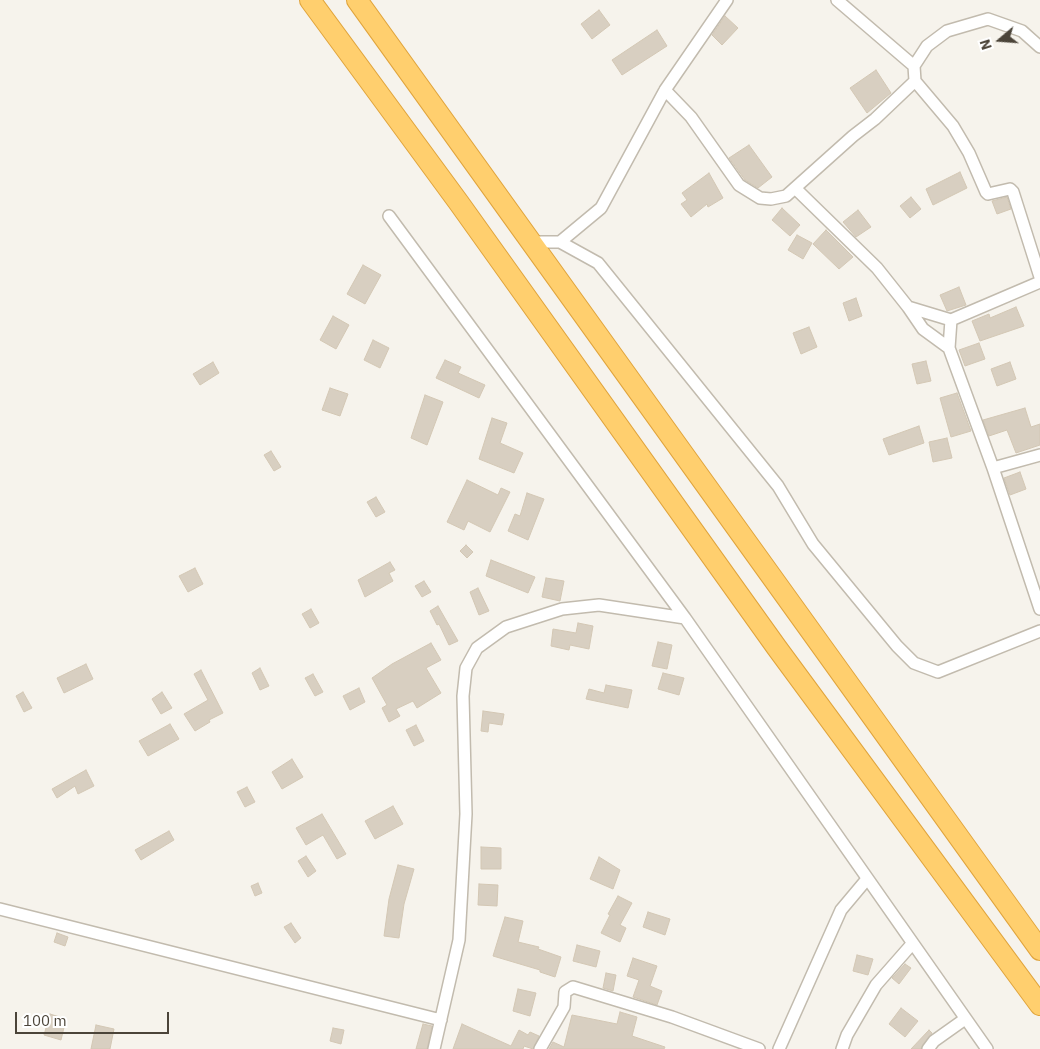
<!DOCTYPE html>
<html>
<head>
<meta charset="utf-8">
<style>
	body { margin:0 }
	#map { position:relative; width:1040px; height:1049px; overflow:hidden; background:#f6f3ec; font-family:"IBM Plex Sans",sans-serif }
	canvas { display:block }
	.north { position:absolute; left:975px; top:15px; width:50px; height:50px; -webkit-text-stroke:4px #fff; paint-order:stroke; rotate:252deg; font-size:14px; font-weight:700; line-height:20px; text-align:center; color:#4b4439 }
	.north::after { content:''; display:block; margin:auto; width:18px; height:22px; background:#4b4439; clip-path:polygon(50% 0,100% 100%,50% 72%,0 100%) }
	.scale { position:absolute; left:15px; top:1012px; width:154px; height:22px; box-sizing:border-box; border:2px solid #4b4439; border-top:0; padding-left:6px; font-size:15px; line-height:18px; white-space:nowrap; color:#4b4439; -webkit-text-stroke:4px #fff; paint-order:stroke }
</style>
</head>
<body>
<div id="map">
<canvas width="1040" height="1049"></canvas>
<div class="north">N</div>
<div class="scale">100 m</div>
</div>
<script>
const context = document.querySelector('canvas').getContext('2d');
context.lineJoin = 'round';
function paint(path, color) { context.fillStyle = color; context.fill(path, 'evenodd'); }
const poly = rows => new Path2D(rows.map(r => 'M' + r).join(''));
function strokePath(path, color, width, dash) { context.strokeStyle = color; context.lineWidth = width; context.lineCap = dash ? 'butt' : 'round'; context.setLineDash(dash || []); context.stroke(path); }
const building = poly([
	[599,10,610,25,592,39,581,24,599,10],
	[725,16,738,28,722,45,712,35,725,16],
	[657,30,667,46,622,75,612,60,657,30],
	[876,70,891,93,867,113,850,88,876,70],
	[749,145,772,177,758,188,745,180,729,158,749,145],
	[960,172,967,188,933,205,926,189,960,172],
	[709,173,723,198,708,207,707,204,691,217,681,204,687,200,682,193,709,173],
	[911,197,921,209,910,218,900,206,911,197],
	[1007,197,1011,209,997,214,992,201,1007,197],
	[782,208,800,225,790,236,772,220,782,208],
	[858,210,871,227,856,237,843,222,858,210],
	[826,230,853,257,839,269,813,244,826,230],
	[797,235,812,243,803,259,788,250,797,235],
	[363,265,381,275,365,304,347,294,363,265],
	[959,287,966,305,947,311,940,295,959,287],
	[856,298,862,316,849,321,843,303,856,298],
	[1016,307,1024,326,980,341,972,321,989,314,990,318,1016,307],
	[333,316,349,325,336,349,320,340,333,316],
	[809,327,817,347,801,354,793,333,809,327],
	[373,340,389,348,380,368,364,360,373,340],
	[979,343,985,359,965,366,959,350,979,343],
	[445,360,461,367,458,373,485,385,479,398,436,378,445,360],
	[926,361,931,381,917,384,912,364,926,361],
	[213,362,219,373,200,385,193,374,213,362],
	[1010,362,1016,379,997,386,991,369,1010,362],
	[330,388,348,394,340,416,322,410,330,388],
	[957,393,971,431,951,437,940,398,957,393],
	[425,395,443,402,427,445,411,438,425,395],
	[1025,408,1031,427,1040,424,1040,445,1016,453,1007,430,989,436,983,420,1025,408],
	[492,418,507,423,500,443,523,453,514,473,479,459,492,418],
	[919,426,924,443,889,455,883,439,919,426],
	[947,438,952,458,933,462,929,442,947,438],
	[271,451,281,467,274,471,264,455,271,451],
	[1020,472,1026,489,1010,495,1004,478,1020,472],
	[467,480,498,495,501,488,510,492,490,532,468,521,464,530,447,522,467,480],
	[527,493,544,499,528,540,508,531,515,514,520,516,527,493],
	[376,497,385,512,376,517,367,502,376,497],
	[466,545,473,552,467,558,460,551,466,545],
	[491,560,535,577,528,593,486,576,491,560],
	[390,562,395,570,389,573,393,581,365,597,358,580,390,562],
	[195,568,203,584,188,592,179,576,195,568],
	[546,578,564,581,560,601,542,597,546,578],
	[424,581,431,592,422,597,415,586,424,581],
	[478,588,489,611,479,615,470,592,478,588],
	[438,606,458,641,449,645,439,624,437,625,430,611,438,606],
	[311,609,319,623,310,628,302,614,311,609],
	[578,623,593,626,589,649,570,645,569,650,551,646,553,629,576,633,578,623],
	[658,642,672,645,667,669,652,666,658,642],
	[431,643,441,660,426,668,441,693,417,708,413,701,396,709,400,716,389,722,382,708,387,705,372,678,392,664,431,643],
	[86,664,93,679,64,693,57,678,86,664],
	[260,668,269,686,260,690,252,673,260,668],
	[201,670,223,713,209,720,210,722,195,731,184,714,208,700,194,674,201,670],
	[663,673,684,678,679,695,658,689,663,673],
	[313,674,323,692,315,696,305,678,313,674],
	[606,685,632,690,628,708,586,699,589,689,604,693,606,685],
	[359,688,365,702,350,710,343,696,359,688],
	[23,692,32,708,24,712,16,696,23,692],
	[162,692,172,708,161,714,152,699,162,692],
	[483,711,504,714,502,725,489,723,488,732,481,731,483,711],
	[170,724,179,739,148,756,139,741,170,724],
	[416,725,424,741,414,746,406,730,416,725],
	[292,759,303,777,282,789,272,772,292,759],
	[86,770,94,786,78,794,75,786,57,798,52,789,86,770],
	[247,787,255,802,245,807,237,792,247,787],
	[393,806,403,824,375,839,365,821,393,806],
	[322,814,346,854,337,859,323,835,306,845,296,828,322,814],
	[169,831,174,840,141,860,135,850,169,831],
	[481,847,501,848,501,869,481,869,481,847],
	[306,856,316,871,308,877,298,861,306,856],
	[599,857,620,870,613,889,590,879,599,857],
	[398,865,414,869,404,904,399,938,384,936,389,899,398,865],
	[258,883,262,893,255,896,251,886,258,883],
	[479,884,498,885,497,906,478,905,479,884],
	[618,896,632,903,620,925,626,928,620,942,601,933,610,915,608,914,618,896],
	[648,912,670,919,665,935,643,927,648,912],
	[505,917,523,921,518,942,539,947,538,949,561,957,555,977,540,972,540,970,493,956,505,917],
	[291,923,301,938,295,943,284,927,291,923],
	[57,933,68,937,65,946,54,942,57,933],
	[577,945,600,951,596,967,573,961,577,945],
	[857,955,873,959,868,975,853,971,857,955],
	[633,958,657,966,650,986,662,991,657,1005,633,997,639,980,627,976,633,958],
	[905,964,911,968,899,984,892,978,905,964],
	[606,973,616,975,613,991,603,988,606,973],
	[518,989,536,993,530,1016,513,1011,518,989],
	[901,1008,918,1021,905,1037,889,1024,901,1008],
	[620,1012,637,1017,632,1036,665,1047,664,1049,549,1049,553,1042,564,1047,572,1015,617,1024,620,1012],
	[50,1014,66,1019,61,1040,44,1035,50,1014],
	[423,1024,432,1026,427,1049,416,1049,423,1024],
	[462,1024,511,1046,519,1030,528,1035,530,1032,539,1036,533,1049,524,1046,523,1049,453,1049,462,1024],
	[96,1025,114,1029,110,1049,91,1049,96,1025],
	[333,1028,344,1030,341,1044,330,1041,333,1028],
	[929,1030,932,1033,921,1049,911,1049,929,1030]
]);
const street = poly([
	[914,66,927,46,947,31,988,19,1022,31,1040,47],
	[915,81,953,126,969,153,986,192,988,194,1010,189,1013,192,1040,277],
	[665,90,691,117,739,185,760,198,771,199,786,196,853,136,875,119,915,81,914,66,837,0],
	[796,189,877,268,908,307,951,320,1040,282],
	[389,216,685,618,987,1049],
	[532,242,560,242,598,263,778,486,813,544,897,646,914,663,938,672,1040,631],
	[560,242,601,208,665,90,727,0],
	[908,307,923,329,949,348],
	[951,320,949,348,993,468,1040,609],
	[993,468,1040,455],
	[0,909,441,1020],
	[434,1049,459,940,466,814,463,696,466,668,477,648,506,627,562,609,599,605,685,618],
	[540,1049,564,1007,565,992,573,987,672,1017,759,1049],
	[779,1049,841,910,867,879],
	[842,1049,847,1035,876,985,912,944],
	[928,1049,934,1041,965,1019]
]);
const highway = poly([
	[310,0,459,203,777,648,1040,1005],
	[357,0,1040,950]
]);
paint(building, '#d8cfc1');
strokePath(building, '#d3c7b4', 1);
strokePath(street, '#c2bbae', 14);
strokePath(highway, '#e0a43c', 22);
strokePath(street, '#fff', 11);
strokePath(highway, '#ffcf6e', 20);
</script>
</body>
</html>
